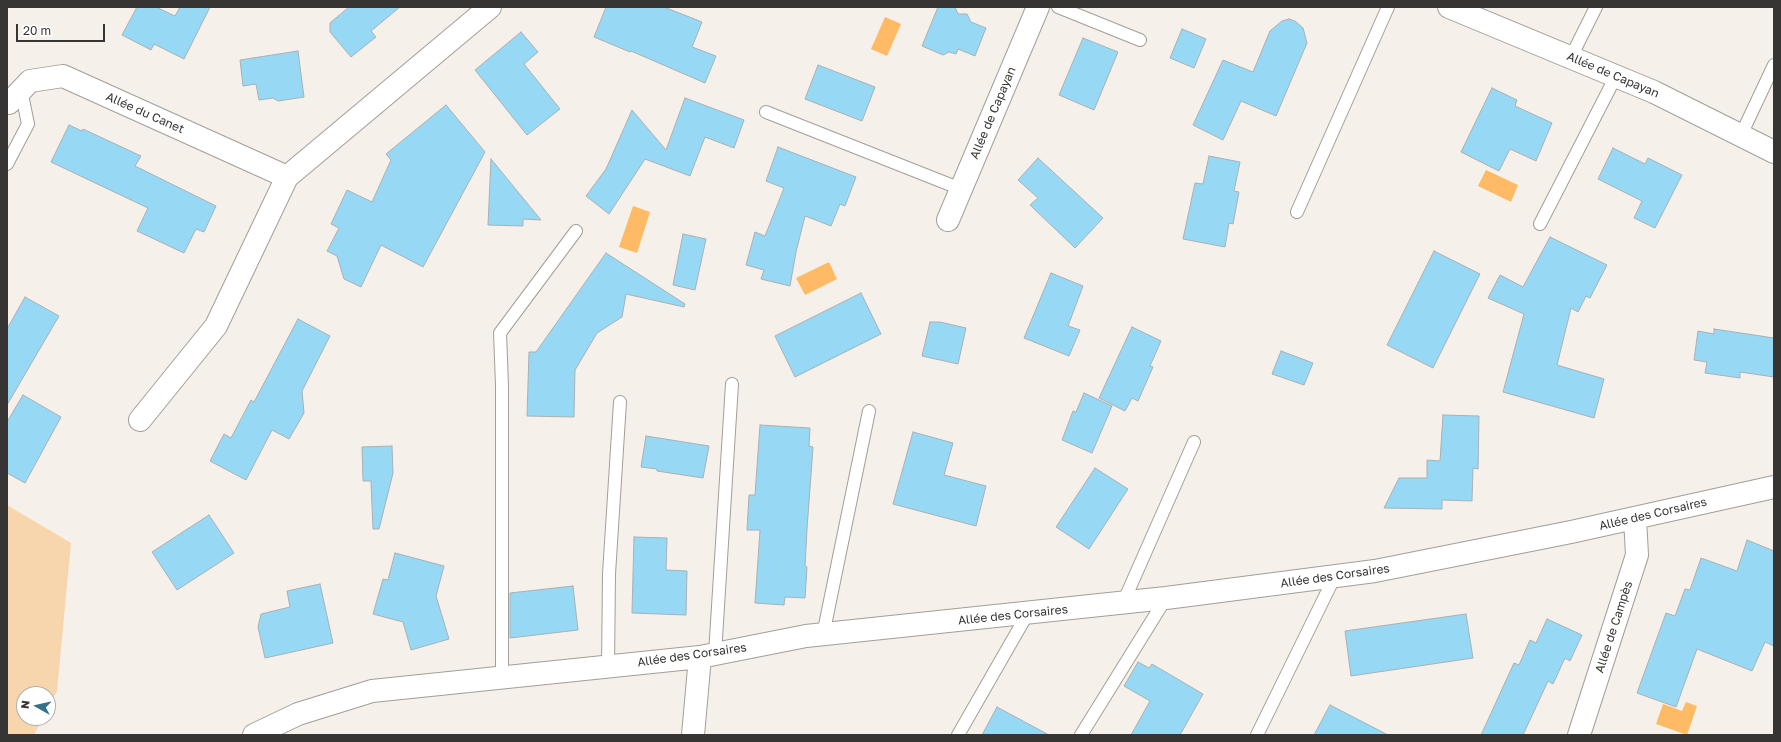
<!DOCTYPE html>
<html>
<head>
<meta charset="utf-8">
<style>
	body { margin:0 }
	#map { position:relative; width:1781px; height:742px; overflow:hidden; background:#f5f0ea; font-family:"Golos Text",sans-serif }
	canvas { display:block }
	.frame { position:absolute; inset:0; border:8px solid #373533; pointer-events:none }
	.north { position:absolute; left:16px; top:686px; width:40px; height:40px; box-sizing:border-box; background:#fff; border:1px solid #afaead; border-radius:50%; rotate:278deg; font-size:11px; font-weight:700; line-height:16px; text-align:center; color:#373533 }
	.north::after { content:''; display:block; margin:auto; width:14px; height:18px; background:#357188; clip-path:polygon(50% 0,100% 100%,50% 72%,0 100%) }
	.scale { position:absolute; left:16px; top:24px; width:89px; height:18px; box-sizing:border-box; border:2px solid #373533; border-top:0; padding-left:5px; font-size:12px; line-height:14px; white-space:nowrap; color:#373533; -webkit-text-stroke:3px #fff; paint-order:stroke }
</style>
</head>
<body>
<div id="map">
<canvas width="1781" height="742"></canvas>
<div class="frame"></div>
<div class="north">N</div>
<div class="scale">20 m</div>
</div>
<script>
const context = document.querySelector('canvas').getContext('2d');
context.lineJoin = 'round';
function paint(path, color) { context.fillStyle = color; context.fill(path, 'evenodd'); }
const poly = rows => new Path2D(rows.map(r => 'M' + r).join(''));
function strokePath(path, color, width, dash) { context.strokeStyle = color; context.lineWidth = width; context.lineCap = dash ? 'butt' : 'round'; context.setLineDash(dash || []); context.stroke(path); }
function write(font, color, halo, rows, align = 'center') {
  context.font = font + ' "Golos Text",sans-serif'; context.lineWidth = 3.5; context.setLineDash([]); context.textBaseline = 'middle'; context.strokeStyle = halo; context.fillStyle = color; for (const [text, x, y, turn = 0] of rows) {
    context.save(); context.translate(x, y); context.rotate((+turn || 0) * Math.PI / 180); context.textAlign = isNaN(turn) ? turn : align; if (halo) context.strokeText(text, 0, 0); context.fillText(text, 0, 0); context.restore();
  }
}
const green = poly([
	[7,505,71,543,57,691,48,708,48,694,24,694,24,718,43,718,34,735,7,735]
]);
const water = poly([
	[885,17,901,24,887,56,871,49],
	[1486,170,1518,185,1511,202,1478,186],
	[633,206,650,212,637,253,619,247],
	[829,262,837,279,805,295,796,278],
	[1686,702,1697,706,1687,735,1656,724,1663,704,1682,711]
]);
const building = poly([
	[137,7,156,7,175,16,180,7,210,7,184,59,154,44,151,50,122,35,137,7],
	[349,7,400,7,371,31,376,37,351,57,330,32,330,23,349,7],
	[606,7,664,7,702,22,692,47,716,56,705,83,631,51,630,52,594,37,606,7],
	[938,7,955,7,958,14,967,14,971,22,986,28,975,56,958,49,956,54,949,52,943,55,922,46,938,7],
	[1289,19,1295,21,1303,28,1307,43,1276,116,1241,101,1223,140,1193,125,1223,60,1253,72,1270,31,1282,21,1289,19],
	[1182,29,1206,39,1194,68,1170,58,1182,29],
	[521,32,538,52,524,64,560,109,527,135,475,70,521,32],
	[1083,38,1118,52,1094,110,1059,95,1083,38],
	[298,51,304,97,278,101,273,98,259,100,256,84,243,86,240,60,298,51],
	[818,65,875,87,862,121,805,99,818,65],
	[1492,88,1517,100,1515,106,1552,123,1536,161,1510,149,1499,171,1461,152,1492,88],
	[685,98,744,120,734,148,705,137,690,176,645,159,609,214,586,196,606,169,632,110,666,150,685,98],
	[446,105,485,152,423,267,381,245,361,287,344,279,337,256,327,251,339,228,331,224,347,190,372,202,391,160,386,154,446,105],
	[69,125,82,131,83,129,141,156,135,166,216,206,204,232,196,229,184,253,137,231,148,208,51,162,69,125],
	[778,147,856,177,845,206,840,204,831,226,805,216,796,252,790,286,761,279,764,270,746,265,755,232,765,236,784,188,766,181,778,147],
	[1613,148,1645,164,1648,158,1682,175,1655,228,1634,218,1642,201,1598,179,1613,148],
	[1209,156,1240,162,1234,191,1239,192,1233,224,1229,223,1225,247,1183,239,1195,183,1203,184,1209,156],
	[1038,158,1103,218,1075,248,1030,205,1038,198,1018,180,1038,158],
	[491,159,541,220,523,219,523,226,488,225,491,159],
	[683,234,706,239,695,290,673,285,683,234],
	[1550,237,1607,265,1590,298,1586,296,1578,312,1571,308,1557,365,1604,379,1594,418,1503,392,1524,314,1488,298,1500,275,1523,287,1550,237],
	[1434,251,1480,274,1433,368,1387,345,1434,251],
	[606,253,685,304,684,307,626,294,622,317,597,333,575,370,574,417,527,416,529,352,536,352,606,253],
	[1051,273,1083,286,1068,326,1080,330,1069,356,1024,338,1051,273],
	[861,293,881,334,795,377,775,336,861,293],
	[25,297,59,316,7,405,7,329,25,297],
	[298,319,330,336,302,391,304,413,289,439,272,430,246,480,210,461,224,434,231,438,251,400,254,402,298,319],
	[930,322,940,322,966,328,958,364,922,356,930,322],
	[1132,327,1161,341,1150,366,1153,367,1138,401,1132,398,1125,411,1099,398,1132,327],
	[1714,329,1774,338,1774,377,1740,372,1740,378,1705,373,1707,362,1694,360,1698,331,1714,334,1714,329],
	[1281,351,1313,363,1304,385,1272,374,1281,351],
	[1084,393,1112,406,1092,453,1062,440,1073,411,1076,412,1084,393],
	[23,395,61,417,25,483,7,473,7,422,23,395],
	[1443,415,1479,416,1478,469,1473,468,1472,501,1442,500,1442,509,1384,508,1399,478,1427,478,1427,460,1440,461,1443,415],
	[760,425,810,428,809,446,813,447,807,529,805,566,807,567,805,598,785,597,784,605,755,603,760,530,747,530,749,495,755,495,760,425],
	[913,432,953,443,944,475,986,486,976,526,893,504,913,432],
	[646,436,709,446,703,478,657,471,657,469,641,467,646,436],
	[392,446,393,473,379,529,373,529,371,481,363,481,362,447,392,446],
	[1095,468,1128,489,1089,549,1056,527,1095,468],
	[209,515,234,553,177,590,152,552,209,515],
	[634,537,667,538,666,570,687,571,686,615,632,613,634,537],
	[1747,540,1774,551,1774,646,1765,642,1752,671,1697,649,1676,707,1637,693,1666,613,1675,616,1685,589,1690,590,1701,558,1737,571,1747,540],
	[395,553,444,566,436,596,449,639,411,650,403,622,373,614,383,579,388,580,395,553],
	[320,584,333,643,265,658,258,627,261,614,290,607,287,591,320,584],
	[573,586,578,630,510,638,510,593,573,586],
	[1466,614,1473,658,1351,676,1345,631,1466,614],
	[1547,619,1582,635,1570,661,1565,658,1553,684,1548,681,1523,735,1481,735,1514,663,1519,665,1530,640,1536,643,1547,619],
	[1138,662,1149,668,1152,664,1203,694,1180,735,1131,735,1150,701,1124,686,1138,662],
	[1330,705,1388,735,1314,735,1330,705],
	[997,707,1049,735,982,735,997,707]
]);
const service = poly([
	[1058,7,1140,40],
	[1571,57,1596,7],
	[766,112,961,189],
	[1741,135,1774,65],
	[7,164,28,124,21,90],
	[1297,212,1388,7],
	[1540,224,1616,76],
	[1123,603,1194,442],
	[823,635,869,411],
	[715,654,732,384],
	[608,667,609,574,620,402],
	[502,678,502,385,500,333,576,231],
	[958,735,1028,613],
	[1081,735,1166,598],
	[1257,735,1335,576]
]);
const minor = poly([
	[1449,7,1654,92,1774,152],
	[7,102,9,103,30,81,63,76,287,177],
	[948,220,1038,7],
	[140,420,216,326,287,177,490,7],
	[254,735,298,714,372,691,700,657,806,636,1166,598,1375,571,1571,532,1774,487],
	[693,735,700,657],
	[1579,735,1637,555,1635,518]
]);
const streetNames = [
	["Allée de Capayan",1613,75,23],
	["Allée du Canet",145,113,24],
	["Allée de Capayan",993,113,-67],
	["Allée des Corsaires",1653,514,-13],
	["Allée des Corsaires",1335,576,-8],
	["Allée des Corsaires",1013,615,-6],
	["Allée de Campès",1614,627,-72],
	["Allée des Corsaires",692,655,-8]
];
paint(green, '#f7d5ad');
paint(water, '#feba65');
paint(building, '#97d9f5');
strokePath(building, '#a8b0b4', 1);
strokePath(service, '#a39e98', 14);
strokePath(minor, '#a39e98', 24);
strokePath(service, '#fff', 12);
strokePath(minor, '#fff', 22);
write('12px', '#373533', '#fff', streetNames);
</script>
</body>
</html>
